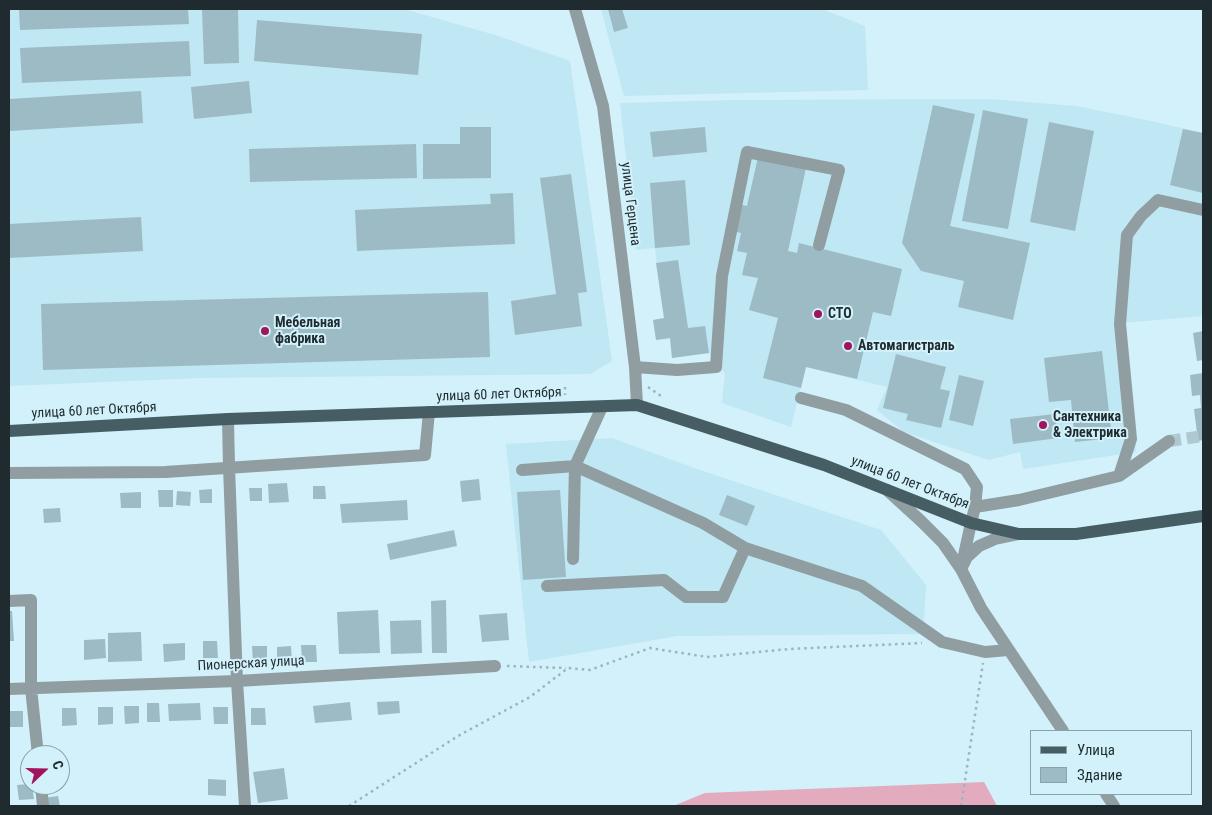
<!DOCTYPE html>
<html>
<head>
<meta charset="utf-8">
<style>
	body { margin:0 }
	#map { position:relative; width:1212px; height:815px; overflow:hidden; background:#d2f1fa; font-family:"Roboto Condensed",sans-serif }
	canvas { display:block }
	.frame { position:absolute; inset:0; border:10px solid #1f2b2e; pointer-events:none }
	.legend { position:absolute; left:1030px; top:730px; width:162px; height:65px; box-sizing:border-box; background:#d2f1fa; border:1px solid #8aa2a8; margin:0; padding:6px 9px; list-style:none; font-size:15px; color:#1f2b2e }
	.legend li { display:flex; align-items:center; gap:10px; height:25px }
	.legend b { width:25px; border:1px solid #8aa2a8 }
	.north { position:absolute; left:20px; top:745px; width:50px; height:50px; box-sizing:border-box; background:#d2f1fa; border:1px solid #8aa2a8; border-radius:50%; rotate:69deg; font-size:14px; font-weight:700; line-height:20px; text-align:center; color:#1f2b2e }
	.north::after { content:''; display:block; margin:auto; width:18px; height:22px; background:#a0135d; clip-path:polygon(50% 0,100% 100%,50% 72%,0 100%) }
</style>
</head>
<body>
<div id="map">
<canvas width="1212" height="815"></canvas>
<div class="frame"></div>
<ul class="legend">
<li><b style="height:6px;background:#465d64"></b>Улица</li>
<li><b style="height:14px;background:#9dbbc4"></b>Здание</li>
</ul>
<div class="north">С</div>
</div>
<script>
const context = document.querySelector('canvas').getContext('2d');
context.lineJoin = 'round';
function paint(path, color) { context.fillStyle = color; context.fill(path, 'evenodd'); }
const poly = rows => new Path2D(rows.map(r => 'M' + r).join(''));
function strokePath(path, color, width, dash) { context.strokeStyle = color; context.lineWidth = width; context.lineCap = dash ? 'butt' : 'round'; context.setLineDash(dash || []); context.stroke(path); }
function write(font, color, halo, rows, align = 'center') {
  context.font = font + ' "Roboto Condensed",sans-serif'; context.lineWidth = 4; context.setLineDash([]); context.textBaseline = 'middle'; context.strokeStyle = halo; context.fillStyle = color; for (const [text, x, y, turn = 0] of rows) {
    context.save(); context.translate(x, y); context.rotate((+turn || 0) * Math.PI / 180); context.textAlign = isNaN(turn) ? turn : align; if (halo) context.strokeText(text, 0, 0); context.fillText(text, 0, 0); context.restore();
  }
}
const built = poly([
	[9,9,404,9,495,35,570,61,612,361,590,374,201,378,9,386],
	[601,9,822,9,865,26,868,90,624,96],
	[988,99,1076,106,1151,121,1203,133,1203,316,1122,323,1136,452,1023,469,1020,452,989,460,904,432,877,410,887,387,806,367,791,427,722,403,725,374,709,353,672,358,670,339,656,340,653,320,664,318,655,248,636,250,620,103,736,100],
	[612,438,694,468,881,530,926,585,923,634,677,636,529,662,506,444]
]);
const forest = poly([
	[984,782,997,806,673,806,705,793]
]);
const building = poly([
	[19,9,188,9,189,24,20,30],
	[202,9,238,9,239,63,204,64],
	[608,9,622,9,628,28,614,32],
	[257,20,422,34,418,75,254,61],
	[189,41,191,76,22,83,20,48],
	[249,81,252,113,194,119,191,87],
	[141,91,143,123,9,131,9,99],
	[933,105,975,114,950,226,1030,243,1013,320,958,307,964,281,921,271,902,243],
	[983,110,1028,119,1008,229,962,221],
	[1049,122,1094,131,1075,231,1030,222],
	[460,127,491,127,491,178,423,179,423,144,460,144],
	[705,127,707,152,653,157,650,132],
	[1183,129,1203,133,1203,193,1170,185],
	[416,144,417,178,250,182,249,149],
	[758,157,806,168,788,251,797,253,799,243,902,269,891,316,873,312,857,379,806,367,801,388,763,378,778,318,749,310,758,278,742,275,747,253,737,251,741,233,732,231,738,204,747,206],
	[571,174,587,292,578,293,582,326,515,335,511,301,556,294,540,178],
	[685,180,690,245,655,248,650,183],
	[513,193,515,244,357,251,355,210,491,204,490,194],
	[141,217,143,251,9,258,9,224],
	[678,260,688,328,705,326,709,353,672,358,670,338,656,340,653,320,664,318,656,263],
	[488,292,490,357,43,370,41,304],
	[1203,331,1203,360,1197,361,1193,333],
	[1102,351,1112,438,1075,442,1071,400,1049,402,1044,358],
	[896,354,946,367,940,389,950,391,941,428,906,420,908,414,883,408],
	[1203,373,1203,440,1198,441,1194,409,1201,408,1200,395,1192,396,1190,375],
	[959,375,984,381,973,426,949,420],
	[1055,414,1058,438,1013,444,1010,419],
	[479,479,481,500,462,502,460,481],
	[287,483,289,502,269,503,268,484],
	[313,486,325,486,326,499,313,499],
	[249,488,262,488,262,501,250,501],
	[212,489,212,503,200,503,199,490],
	[158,490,173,490,173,507,159,507],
	[560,490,566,577,523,580,517,492],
	[177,491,191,492,190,506,176,505],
	[141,492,141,508,121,508,120,493],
	[727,495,755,506,747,526,719,515],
	[407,500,408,520,342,523,340,504],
	[60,508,61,522,44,523,43,509],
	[454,530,457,546,390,560,387,544],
	[446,600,447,653,432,653,431,601],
	[378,610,380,653,339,654,337,612],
	[9,611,12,611,14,641,9,641],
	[507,613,509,640,482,642,479,615],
	[421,620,422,653,391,654,390,621],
	[141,632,142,661,108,662,108,633],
	[105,639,106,658,84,660,84,640],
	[203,641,217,641,218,658,203,658],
	[185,643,185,660,164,662,163,644],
	[301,645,316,645,317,662,302,662],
	[252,646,267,646,267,663,253,663],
	[291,646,292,663,277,664,277,647],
	[399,701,400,713,378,715,377,702],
	[350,702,352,720,315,723,313,706],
	[147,703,159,703,160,722,147,722],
	[200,703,201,720,169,721,168,704],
	[124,706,139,706,139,723,125,724],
	[98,707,113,707,113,724,98,725],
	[213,707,228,707,228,724,214,724],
	[62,708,76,708,77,725,62,726],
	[251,708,265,708,266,725,251,725],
	[10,711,23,711,23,727,10,727],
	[284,768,288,799,258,803,253,772],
	[208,779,226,780,226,796,208,795],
	[30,784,32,785,34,799,19,800,17,785],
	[58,796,60,806,45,806,44,798]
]);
const minorTunnel = poly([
	[1169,441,1203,436]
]);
const path = poly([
	[565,387,565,395],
	[648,387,664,398],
	[507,666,566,668],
	[349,806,458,736,530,697,568,668,590,670,650,648,707,657,789,649,922,643],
	[961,806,983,663]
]);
const minor = poly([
	[575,9,603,106,635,367,637,405],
	[635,367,677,370,716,367,722,276,747,152,839,170,819,245],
	[801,398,846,410,965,469,977,487,975,507,971,523,961,569,981,608,1063,731],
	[228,419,229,467,237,681,245,806],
	[522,470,575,466,703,523,745,548,862,586,942,642,985,652,1008,650],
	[9,473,165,472,425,455,429,412],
	[1119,476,1131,439,1120,324,1127,235,1141,216,1158,200,1203,210],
	[887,490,921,521,943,543,961,569,967,557,979,546,995,539,1019,534],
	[975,507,1019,500,1119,476,1169,441],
	[573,559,575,466,602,407],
	[547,586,664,580,686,597,723,597,745,548],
	[9,601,31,600,31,688,38,755],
	[9,689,237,681,495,666],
	[41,785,43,806],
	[1106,794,1114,806]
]);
const major = poly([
	[9,431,228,419,637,405,824,465,971,523,1019,534,1076,534,1203,516]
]);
const markers = [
	[818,314,5,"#a0135d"],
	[265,331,5,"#a0135d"],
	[848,346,5,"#a0135d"],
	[1043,425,5,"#a0135d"]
];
const streetNames = [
	["улица Герцена",630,204,83],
	["улица 60 лет Октября",499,395,-2],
	["улица 60 лет Октября",94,411,-3],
	["улица 60 лет Октября",910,483,21],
	["Пионерская улица",251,664,-3]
];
const poiNames = [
	["СТО",828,314],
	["Мебельная",275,323],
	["фабрика",275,339],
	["Автомагистраль",858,346],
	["Сантехника",1053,417],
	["& Электрика",1053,433]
];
paint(built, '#bfe7f4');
paint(forest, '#e3abbe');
paint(building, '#9dbbc4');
strokePath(minorTunnel, '#aec9d1', 12, [12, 6]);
strokePath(path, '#9cb5bc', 2.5, [2.5, 4]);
strokePath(minor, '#909da1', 12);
strokePath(major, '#465d64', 12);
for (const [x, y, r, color] of markers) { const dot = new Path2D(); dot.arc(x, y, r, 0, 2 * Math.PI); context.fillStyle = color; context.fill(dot); strokePath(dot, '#d2f1fa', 2); }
write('14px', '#1f2b2e', '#d2f1fa', streetNames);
write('bold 14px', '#1f2b2e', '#d2f1fa', poiNames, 'left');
</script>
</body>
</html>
